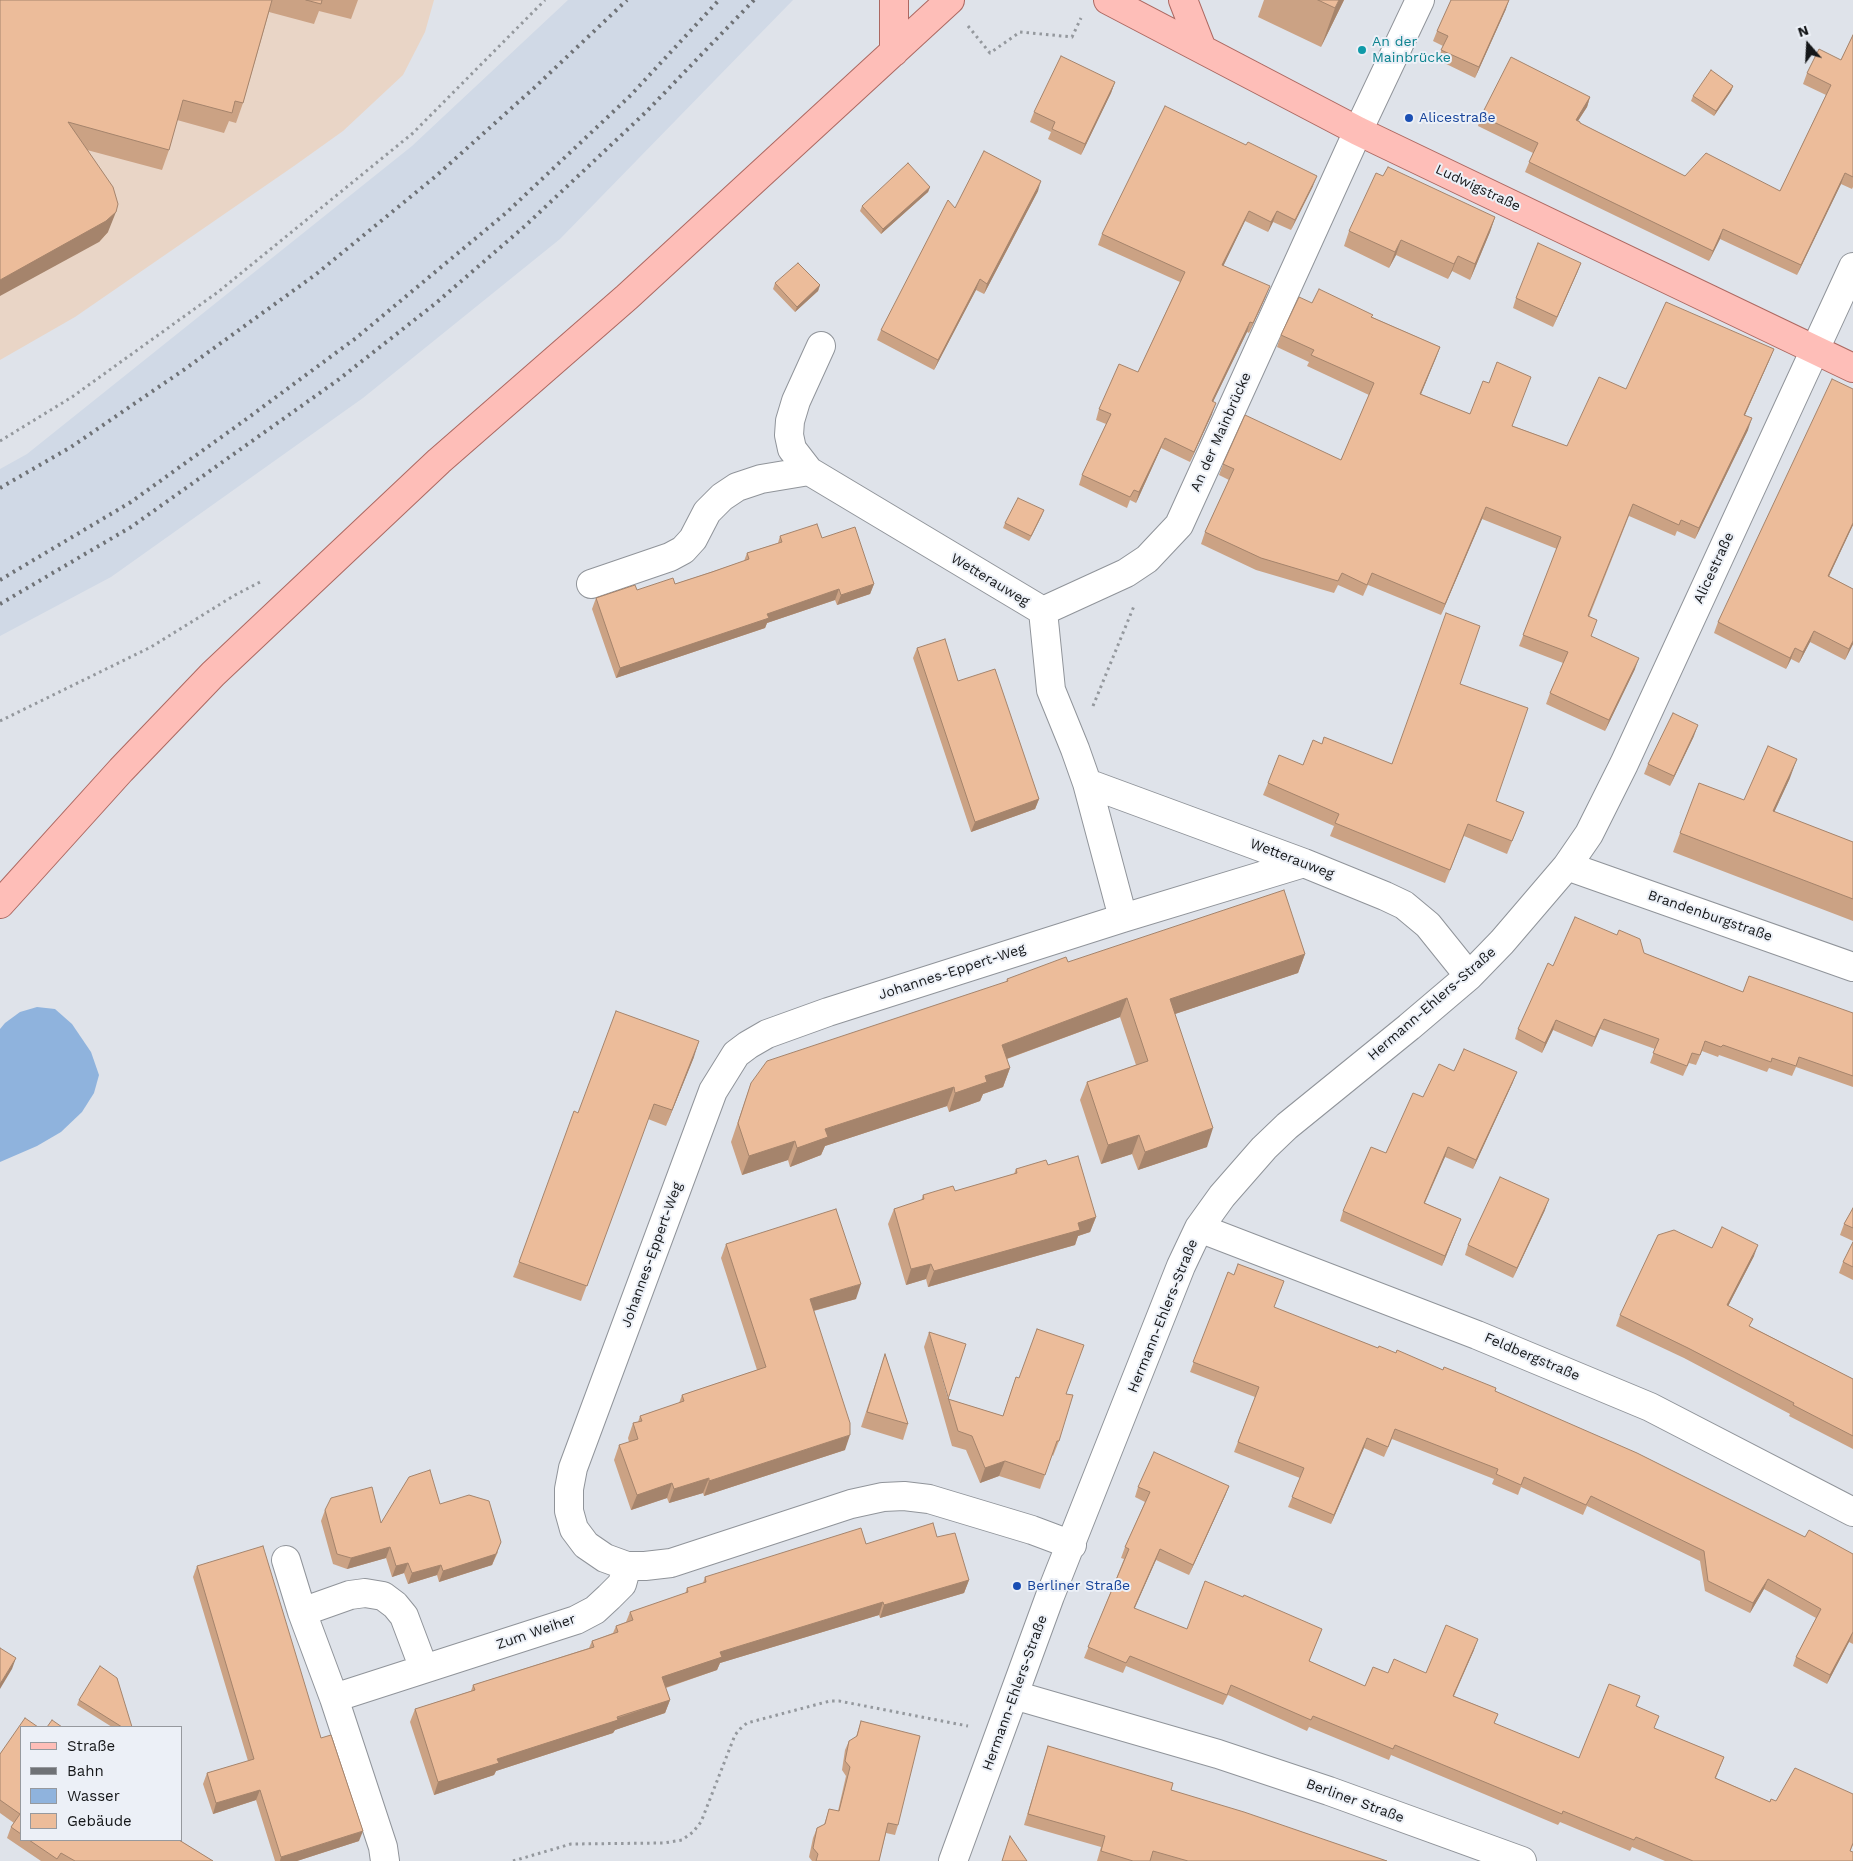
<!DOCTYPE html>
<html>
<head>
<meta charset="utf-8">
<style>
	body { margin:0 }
	#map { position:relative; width:1853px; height:1861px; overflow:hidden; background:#dfe3ea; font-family:"Work Sans",sans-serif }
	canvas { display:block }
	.legend { position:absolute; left:20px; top:1726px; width:162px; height:115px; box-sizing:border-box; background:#ecf0f7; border:1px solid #96999e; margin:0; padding:6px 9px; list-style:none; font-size:15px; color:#151719 }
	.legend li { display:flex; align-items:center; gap:10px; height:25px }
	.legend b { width:25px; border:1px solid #96999e }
	.north { position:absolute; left:1783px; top:20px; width:50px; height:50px; -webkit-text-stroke:4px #ecf0f7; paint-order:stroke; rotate:341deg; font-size:14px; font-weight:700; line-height:20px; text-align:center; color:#151719 }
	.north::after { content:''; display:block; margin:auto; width:18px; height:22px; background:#151719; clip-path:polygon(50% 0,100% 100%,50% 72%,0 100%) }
</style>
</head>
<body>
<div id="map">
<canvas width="1853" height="1861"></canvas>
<ul class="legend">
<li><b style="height:6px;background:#febeb8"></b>Straße</li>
<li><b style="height:6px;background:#6f7276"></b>Bahn</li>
<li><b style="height:14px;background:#8fb3dd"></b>Wasser</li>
<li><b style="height:14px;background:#ecbc9a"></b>Gebäude</li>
</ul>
<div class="north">N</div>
</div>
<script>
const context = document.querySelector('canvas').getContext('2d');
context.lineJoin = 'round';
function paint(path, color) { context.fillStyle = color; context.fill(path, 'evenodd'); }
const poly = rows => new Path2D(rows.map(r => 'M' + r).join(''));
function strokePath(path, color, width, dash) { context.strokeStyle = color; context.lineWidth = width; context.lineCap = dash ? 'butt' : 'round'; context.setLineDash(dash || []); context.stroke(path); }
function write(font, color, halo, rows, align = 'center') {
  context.font = font + ' "Work Sans",sans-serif'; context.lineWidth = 4; context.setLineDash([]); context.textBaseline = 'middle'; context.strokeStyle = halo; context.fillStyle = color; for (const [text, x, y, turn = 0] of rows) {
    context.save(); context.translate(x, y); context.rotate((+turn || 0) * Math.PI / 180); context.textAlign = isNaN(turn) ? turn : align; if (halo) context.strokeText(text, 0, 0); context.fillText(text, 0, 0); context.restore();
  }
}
const built = poly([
	[568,0,793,0,560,239,363,398,111,577,0,636,0,469,27,454,412,146]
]);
const industrial = poly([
	[0,0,434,0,425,32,403,75,343,131,294,166,75,317,0,360]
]);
const water = poly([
	[37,1007,55,1009,72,1024,91,1052,99,1075,94,1093,82,1112,61,1132,37,1146,0,1162,0,1029,5,1023,20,1012]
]);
const path = poly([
	[968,26,990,53,1020,32,1072,37,1081,18],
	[0,441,72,397,218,292,413,133,545,0],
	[1093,706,1134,606],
	[0,721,151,647,235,595,262,581],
	[513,1861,571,1844,664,1843,682,1840,693,1832,701,1822,735,1735,740,1729,747,1723,830,1701,839,1701,968,1726]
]);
const minor = poly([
	[821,346,796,401,790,421,789,435,792,449,809,471,1043,611,1051,690,1075,749,1087,783,1123,918],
	[591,584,670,557,683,550,693,539,707,512,722,497,737,487,761,479,809,471],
	[1043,611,1126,573,1147,559,1179,525,1358,131,1420,0],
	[1087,783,1304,863,1385,896,1404,905,1428,925,1469,976],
	[1567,866,1853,967],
	[1199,1228,1477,1335,1650,1407,1853,1512],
	[1072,1545,1032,1530,929,1499,904,1496,883,1497,851,1504,671,1563,645,1566,627,1566,605,1558,586,1545,574,1529,569,1511,569,1489,573,1468,713,1091,736,1054,748,1045,767,1034,828,1012,1123,918,1304,863],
	[286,1560,302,1612,334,1698,383,1847,385,1861],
	[302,1612,350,1595,365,1593,383,1596,395,1605,404,1616,424,1669],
	[1014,1695,1218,1754,1329,1791,1522,1861],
	[334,1698,576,1620,595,1610,609,1597,622,1584,627,1566],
	[953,1861,1050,1596,1181,1266,1199,1228,1222,1196,1264,1148,1287,1126,1409,1027,1469,976,1502,942,1567,866,1589,834,1624,764,1853,267]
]);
const major = poly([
	[1108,0,1358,131,1853,368],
	[1183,0,1202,49],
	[894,52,894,0],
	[0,904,121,770,213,674,439,461,627,297,950,0]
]);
const rail = poly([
	[0,488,71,447,185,369,315,275,436,176,534,88,627,0],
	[0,580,131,502,241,423,356,338,506,213,631,95,719,0],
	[0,604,131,527,338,380,436,303,525,226,646,112,754,0]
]);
const wall = poly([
	[0,0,358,0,351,19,319,11,314,24,269,12,243,103,236,123,229,121,224,133,177,120,169,150,162,170,87,150,108,232,99,242],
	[1264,0,1344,0,1321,47,1258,17],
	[1506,9,1475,78,1438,60,1443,46,1433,41,1437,31],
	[1853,35,1853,187,1852,189,1841,184,1797,275,1720,239,1709,261,1525,172,1533,153,1478,126,1481,116,1590,97,1587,107,1578,121,1580,123,1685,176,1780,191,1826,95,1803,84,1807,73,1841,60],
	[1115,82,1111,93,1081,155,1048,139,1051,132,1030,122,1034,112],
	[1733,86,1731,91,1714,116,1691,101,1693,96],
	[1246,145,1313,186,1291,230,1273,222,1268,232,1245,221,1223,266,1266,296,1249,333,1247,332,1213,402,1212,414,1190,462,1161,448,1136,503,1130,500,1127,508,1079,485,1082,475,1106,424,1096,420,1099,409,1138,372,1180,282,1098,245,1102,234],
	[1383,176,1495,217,1490,232,1470,280,1452,271,1448,279,1396,255,1389,268,1344,246,1349,231],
	[930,187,928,192,881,234,860,211,862,206],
	[1038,191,984,294,976,290,934,370,877,340,881,330,955,208],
	[1581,263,1577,273,1553,327,1513,308,1516,298],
	[775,283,820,285,818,291,795,312,773,289],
	[1312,303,1372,317,1440,347,1421,394,1470,414,1513,426,1567,446,1626,389,1774,349,1769,361,1745,415,1748,430,1695,539,1677,531,1675,536,1629,516,1589,617,1591,636,1635,669,1605,731,1546,704,1550,693,1563,663,1519,646,1557,549,1482,519,1441,615,1368,585,1363,596,1338,585,1334,593,1256,570,1201,544,1205,532,1229,480,1219,475,1223,464,1341,460,1369,395,1307,366,1309,362,1277,347,1281,335],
	[1853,389,1853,525,1829,576,1853,589,1853,644,1845,660,1810,642,1799,663,1791,659,1786,669,1714,633,1718,622],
	[1042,515,1029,541,1003,528,1005,523],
	[780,536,822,538,874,584,870,594,837,605,835,600,767,623,765,628,616,678,592,609,596,598,675,584,744,561,747,553,778,543],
	[917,648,958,681,1039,799,1035,809,971,832,913,658],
	[1460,684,1496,801,1524,812,1507,854,1464,836,1445,883,1330,836,1334,826,1263,795,1268,783,1303,765,1322,744,1392,764],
	[1694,736,1670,786,1644,774,1648,764],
	[1790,778,1774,812,1853,842,1853,921,1673,852,1680,833],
	[1644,953,1743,992,1853,1013,1853,1087,1796,1067,1792,1076,1769,1068,1767,1072,1719,1055,1718,1057,1702,1051,1696,1065,1689,1063,1683,1076,1650,1063,1655,1049,1600,1029,1592,1047,1553,1030,1542,1053,1515,1039,1518,1029,1553,966],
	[1305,954,1298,973,1175,1014,1207,1147,1138,1170,1132,1154,1101,1164,1080,1100,1087,1082,1136,1065,1120,1017,1007,1059,1010,1068,1003,1087,983,1094,980,1101,949,1112,947,1106,825,1146,821,1155,790,1167,788,1160,742,1175,731,1142,751,1083,1006,982,1007,979,1068,962],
	[694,1057,666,1126,648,1119,581,1301,513,1277,578,1113],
	[1454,1071,1513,1082,1473,1169,1445,1157,1425,1203,1461,1219,1442,1266,1340,1221,1343,1211,1386,1153,1423,1097],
	[1048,1165,1096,1217,1090,1232,1078,1236,1075,1245,928,1287,926,1279,906,1285,888,1224,894,1209,921,1201,923,1195,955,1191,1014,1174,1016,1169],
	[1853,1208,1853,1241,1840,1235,1844,1224],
	[1545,1210,1513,1278,1465,1255,1468,1245],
	[1853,1242,1853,1280,1839,1273,1843,1262],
	[726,1244,856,1299,814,1311,845,1450,704,1496,703,1493,669,1503,667,1498,631,1510,614,1460,619,1445,629,1442,628,1438,633,1423,638,1422,640,1416,679,1403,682,1395,757,1370,721,1258],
	[1712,1248,1754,1256,1728,1306,1750,1326,1853,1379,1853,1449,1789,1416,1790,1414,1684,1358,1616,1326,1620,1315],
	[1228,1272,1274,1308,1378,1348,1443,1370,1495,1391,1805,1537,1853,1554,1853,1644,1849,1642,1827,1684,1793,1666,1796,1657,1816,1618,1764,1589,1750,1613,1705,1591,1700,1561,1587,1506,1583,1515,1521,1487,1518,1495,1492,1484,1494,1479,1392,1439,1384,1457,1364,1448,1331,1524,1288,1507,1300,1478,1234,1452,1255,1397,1190,1372],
	[929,1332,948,1399,1003,1416,1016,1377,1066,1394,1059,1441,1053,1456,1052,1455,1040,1489,999,1476,980,1483,966,1450,952,1446,924,1347],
	[885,1354,908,1424,903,1440,861,1427],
	[1229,1486,1225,1496,1189,1575,1156,1560,1134,1609,1187,1629,1322,1629,1309,1661,1365,1686,1388,1673,1426,1673,1474,1650,1454,1696,1498,1714,1494,1724,1579,1758,1636,1706,1654,1728,1724,1757,1716,1778,1770,1802,1853,1794,1853,1845,1850,1851,1853,1861,1665,1861,1632,1847,1630,1851,1560,1822,1558,1825,1391,1755,1389,1760,1309,1727,1307,1731,1228,1695,1223,1705,1126,1666,1123,1673,1084,1658,1124,1559,1121,1558,1125,1547,1145,1502,1135,1497,1138,1487],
	[440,1504,498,1552,492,1565,439,1582,437,1575,408,1584,404,1573,392,1577,386,1558,347,1569,333,1564,321,1521,325,1510,381,1523],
	[937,1537,969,1580,964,1593,880,1618,879,1615,720,1663,717,1670,666,1688,670,1700,665,1713,615,1730,613,1733,496,1771,494,1775,434,1795,410,1722,415,1709,471,1691,473,1685,589,1648,592,1641,613,1633,616,1626,626,1622,630,1612,685,1594,687,1588,703,1583,705,1577,866,1544],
	[197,1566,321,1738,359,1841,297,1861,275,1861,256,1800,213,1814,203,1784,207,1773,248,1761,193,1577],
	[79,1700,132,1727,112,1727,77,1705],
	[861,1721,898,1825,895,1835,886,1833,879,1861,812,1861,809,1857,813,1838,817,1828,824,1825,829,1809,838,1811,846,1776,842,1770,845,1750,849,1741,856,1737],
	[21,1727,21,1840,179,1840,213,1861,41,1861,7,1838,11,1827,14,1823,0,1813,0,1754],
	[1048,1746,1171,1790,1387,1861,1097,1861,1101,1847,1024,1825]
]);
const shadedWall = poly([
	[1339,0,1344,0,1321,47,1335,8],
	[1509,0,1506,9,1475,78,1479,67],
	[1115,82,1111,93,1081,155,1085,144],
	[1733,86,1731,91,1714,116,1716,111],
	[1590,97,1587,107,1572,130,1576,120],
	[1845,173,1841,184,1797,275,1801,265],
	[1317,176,1313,186,1291,230,1295,220],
	[1041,181,1038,191,984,294,987,284],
	[930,187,928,192,881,234,883,229],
	[1249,211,1245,221,1219,275,1222,265],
	[1277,211,1273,222,1268,232,1271,222],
	[116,212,108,232,99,242,0,296,0,280],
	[1495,217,1490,232,1470,280,1475,264],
	[1723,229,1720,239,1709,261,1713,251],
	[1401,240,1396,255,1389,268,1395,252],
	[1458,256,1452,271,1448,279,1454,264],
	[1581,263,1577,273,1553,327,1557,317],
	[980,279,976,290,934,370,938,360],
	[820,285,818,291,795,312,797,307],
	[1270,286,1266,296,1249,333,1253,323],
	[1250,322,1247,332,1208,412,1212,401],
	[1440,347,1436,358,1416,406,1420,394],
	[1774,349,1769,361,1740,426,1744,415],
	[1216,403,1212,414,1190,462,1194,452],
	[1752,418,1748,430,1695,539,1699,528],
	[1165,438,1161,448,1136,503,1139,492],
	[1486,507,1482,519,1441,615,1445,604],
	[1044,510,1042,515,1029,541,1031,536],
	[1853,523,1853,525,1824,587,1828,576],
	[874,584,870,594,837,605,841,595],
	[839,589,835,600,767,623,765,628,616,678,620,668,767,614],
	[1814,631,1810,642,1799,663,1803,652],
	[1853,641,1853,644,1845,660,1849,649],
	[1795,648,1791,659,1786,669,1790,658],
	[1639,658,1635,669,1605,731,1609,720],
	[1698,725,1694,736,1670,786,1674,776],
	[1797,759,1790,778,1766,830,1773,811],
	[1039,799,1035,809,971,832,975,822],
	[1305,954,1298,973,1163,1018,1170,999],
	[1127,998,1120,1017,995,1063,1002,1045],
	[1604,1019,1600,1029,1592,1047,1595,1037],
	[1556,1020,1553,1030,1542,1053,1545,1043],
	[699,1041,694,1057,666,1126,672,1110],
	[1010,1068,1003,1087,983,1094,980,1101,949,1112,955,1093,985,1076],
	[1517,1072,1513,1082,1473,1169,1476,1160],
	[954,1087,947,1106,825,1146,821,1155,790,1167,797,1148,825,1129],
	[1213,1128,1207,1147,1138,1170,1145,1152],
	[1139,1135,1132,1154,1101,1164,1108,1145],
	[795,1141,788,1160,742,1175,749,1156],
	[1448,1147,1445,1157,1420,1213,1424,1203],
	[1549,1199,1545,1210,1513,1278,1517,1268],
	[1096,1217,1090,1232,1078,1236,1075,1245,928,1287,934,1271],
	[1461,1219,1457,1229,1442,1266,1445,1256],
	[1758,1245,1754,1256,1723,1316,1727,1305],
	[931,1264,926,1279,906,1285,911,1269],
	[861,1284,856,1299,805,1313,810,1299],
	[850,1435,845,1450,704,1496,709,1481],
	[1367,1438,1364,1448,1331,1524,1334,1515],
	[1005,1461,999,1476,980,1483,985,1468],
	[709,1478,703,1493,669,1503,674,1489],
	[672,1483,667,1498,631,1510,637,1495],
	[1229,1486,1225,1496,1189,1575,1193,1565],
	[501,1542,492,1565,439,1582,443,1571],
	[390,1547,386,1558,347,1569,351,1558],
	[1160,1549,1156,1560,1130,1619,1134,1608],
	[408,1563,404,1573,392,1577,396,1566],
	[441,1565,437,1575,408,1584,412,1573],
	[1768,1579,1764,1589,1750,1613,1753,1603],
	[969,1580,964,1593,880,1618,884,1605],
	[883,1602,879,1615,720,1663,717,1670,658,1690,662,1677,720,1652],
	[1853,1632,1849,1642,1827,1684,1830,1675],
	[1478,1639,1474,1650,1449,1706,1453,1696],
	[16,1658,12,1669,0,1689,0,1684],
	[670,1700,665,1713,615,1730,613,1733,496,1771,494,1775,434,1795,438,1782,497,1759],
	[260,1790,256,1800,213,1814,216,1803],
	[363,1831,359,1841,297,1861,280,1861,281,1857]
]);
const building = poly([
	[0,0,272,0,243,103,235,101,232,113,183,100,169,150,68,122,113,187,118,204,116,212,106,221,0,280,0,0],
	[306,0,322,0,321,4,306,0],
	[1318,0,1339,0,1335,8,1318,0],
	[1451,0,1509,0,1479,67,1441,50,1448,36,1437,31,1451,0],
	[1853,35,1853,177,1845,173,1801,265,1723,229,1713,251,1529,162,1538,143,1481,116,1511,57,1590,97,1576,120,1580,122,1580,123,1685,176,1706,153,1780,191,1831,85,1807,73,1819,49,1841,60,1853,35],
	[1061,56,1115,82,1085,144,1052,129,1055,122,1034,112,1061,56],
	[1711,70,1733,86,1716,111,1693,96,1711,70],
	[1165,106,1246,145,1248,142,1317,176,1295,220,1277,211,1271,222,1249,211,1222,265,1270,286,1253,323,1250,322,1212,401,1216,403,1194,452,1165,438,1139,492,1134,490,1130,497,1082,475,1111,414,1099,409,1119,364,1138,372,1185,272,1102,234,1165,106],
	[984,151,1041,181,987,284,980,279,938,360,881,330,948,200,955,208,984,151],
	[908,163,930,187,883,229,862,206,908,163],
	[1388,167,1495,217,1475,264,1458,256,1454,264,1401,240,1395,252,1349,231,1376,173,1383,176,1388,167],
	[1538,243,1581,263,1557,317,1516,298,1538,243],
	[798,263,820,285,797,307,775,283,798,263],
	[1319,289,1373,315,1371,317,1440,347,1420,394,1470,414,1483,381,1489,383,1497,362,1531,377,1512,426,1567,446,1599,377,1626,389,1666,302,1774,349,1744,415,1752,418,1699,528,1681,520,1679,525,1633,504,1588,616,1597,620,1591,636,1639,658,1609,720,1550,693,1568,652,1523,635,1561,537,1486,507,1445,604,1372,573,1367,585,1342,573,1338,581,1261,558,1205,532,1234,469,1223,464,1245,415,1341,460,1374,383,1311,355,1314,350,1281,335,1299,297,1312,303,1319,289],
	[1832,379,1853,389,1853,523,1828,576,1853,589,1853,641,1849,649,1814,631,1803,652,1795,648,1790,658,1718,622,1832,379],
	[1018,498,1044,510,1031,536,1005,523,1018,498],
	[817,524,822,538,855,527,874,584,841,595,839,589,767,614,769,618,620,668,596,598,635,585,637,590,673,578,675,584,712,572,749,559,747,553,782,542,780,536,817,524],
	[1446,613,1480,626,1460,684,1528,708,1496,801,1524,812,1512,841,1468,824,1450,870,1335,823,1339,814,1268,783,1279,755,1303,765,1313,740,1322,744,1324,737,1392,764,1446,613],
	[945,639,958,681,995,669,1039,799,975,822,917,648,945,639],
	[1673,713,1698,725,1674,776,1648,764,1673,713],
	[1768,746,1797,759,1773,811,1853,842,1853,899,1680,833,1699,783,1744,800,1768,746],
	[1284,890,1305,954,1170,999,1213,1128,1145,1152,1139,1135,1108,1145,1087,1082,1148,1061,1127,998,1002,1045,1010,1068,985,1076,987,1082,955,1093,954,1087,825,1129,828,1137,797,1148,795,1141,749,1156,738,1123,751,1083,767,1061,1008,981,1007,979,1066,957,1068,962,1284,890],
	[1575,917,1617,935,1619,930,1640,939,1644,953,1743,992,1749,976,1853,1013,1853,1076,1799,1057,1796,1066,1772,1058,1771,1062,1723,1045,1721,1047,1705,1041,1700,1055,1692,1053,1687,1066,1653,1053,1659,1039,1604,1019,1595,1037,1556,1020,1545,1043,1518,1029,1548,963,1553,966,1575,917],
	[616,1011,699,1041,672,1110,654,1104,587,1286,519,1262,574,1111,578,1113,616,1011],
	[1464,1049,1517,1072,1476,1160,1448,1147,1424,1203,1461,1219,1445,1256,1343,1211,1371,1147,1386,1153,1413,1093,1423,1097,1439,1064,1454,1071,1464,1049],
	[1078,1156,1096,1217,1078,1223,1080,1230,934,1271,931,1264,911,1269,894,1209,924,1199,923,1195,953,1186,955,1191,1017,1173,1016,1169,1046,1160,1048,1165,1078,1156],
	[1500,1177,1549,1199,1517,1268,1468,1245,1500,1177],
	[1853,1208,1853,1228,1844,1224,1853,1208],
	[836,1209,861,1284,810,1299,850,1423,850,1435,709,1481,709,1478,674,1489,672,1483,637,1495,619,1445,638,1439,633,1423,642,1421,640,1416,684,1401,682,1395,766,1367,726,1244,836,1209],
	[1722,1227,1758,1245,1727,1305,1753,1319,1749,1326,1853,1379,1853,1436,1793,1405,1794,1403,1688,1348,1620,1315,1658,1235,1674,1230,1712,1248,1722,1227],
	[1853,1242,1853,1267,1843,1262,1853,1242],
	[1238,1264,1284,1281,1274,1307,1378,1348,1379,1346,1396,1353,1397,1350,1443,1370,1444,1367,1496,1388,1495,1391,1637,1453,1805,1537,1809,1530,1853,1554,1853,1632,1830,1675,1796,1657,1821,1609,1768,1579,1753,1603,1708,1581,1704,1551,1591,1496,1586,1505,1524,1477,1521,1485,1496,1474,1498,1469,1395,1429,1388,1447,1367,1438,1334,1515,1292,1497,1304,1468,1238,1442,1259,1387,1193,1362,1228,1272,1234,1275,1238,1264],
	[1037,1329,1084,1345,1066,1394,1073,1395,1059,1441,1057,1441,1045,1475,1005,1461,985,1468,972,1436,958,1431,929,1332,966,1344,948,1399,1003,1416,1016,1377,1019,1378,1037,1329],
	[885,1354,908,1424,867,1412,885,1354],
	[1154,1452,1229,1486,1193,1565,1160,1549,1134,1608,1187,1629,1205,1581,1243,1597,1244,1595,1322,1629,1309,1661,1365,1686,1373,1667,1388,1673,1394,1659,1426,1673,1446,1625,1478,1639,1453,1696,1498,1714,1494,1723,1579,1758,1609,1684,1640,1696,1636,1706,1659,1716,1654,1728,1724,1757,1715,1778,1770,1802,1771,1799,1776,1801,1795,1768,1853,1794,1853,1843,1850,1851,1853,1852,1853,1861,1693,1861,1636,1837,1634,1840,1563,1811,1562,1814,1395,1745,1393,1749,1313,1716,1311,1720,1231,1685,1227,1695,1130,1656,1126,1663,1088,1647,1129,1549,1125,1547,1150,1492,1138,1487,1154,1452],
	[430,1470,440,1504,469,1495,489,1501,501,1542,496,1554,443,1571,441,1565,412,1573,408,1563,396,1566,390,1547,351,1558,337,1554,325,1510,331,1498,372,1487,381,1523,409,1477,430,1470],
	[933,1523,937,1537,955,1533,969,1580,884,1605,883,1602,720,1652,722,1657,662,1677,670,1700,617,1717,618,1720,497,1759,499,1763,438,1782,415,1709,475,1690,473,1685,594,1647,592,1641,618,1632,616,1626,633,1620,630,1612,688,1592,687,1588,706,1582,705,1577,861,1528,866,1544,933,1523],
	[263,1546,321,1738,331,1735,363,1831,281,1857,260,1790,216,1803,207,1773,254,1759,197,1566,263,1546],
	[0,1648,16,1658,0,1684,0,1648],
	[100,1666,117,1678,132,1727,122,1727,79,1700,100,1666],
	[25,1718,38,1727,21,1727,21,1834,11,1827,20,1814,0,1800,0,1754,25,1718],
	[52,1720,62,1727,47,1727,52,1720],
	[861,1721,920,1736,898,1825,888,1823,879,1861,816,1861,818,1854,813,1848,817,1828,825,1824,829,1809,839,1811,850,1767,845,1761,849,1741,857,1736,861,1721],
	[1048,1746,1173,1783,1171,1790,1244,1812,1387,1861,1188,1861,1153,1851,1150,1861,1133,1861,1101,1851,1105,1836,1028,1814,1048,1746],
	[1010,1836,1027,1861,1002,1861,1010,1836],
	[29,1840,179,1840,213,1861,75,1861,61,1853,57,1859,29,1840]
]);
const markers = [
	[1362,50,5,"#0f9aa8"],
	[1409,118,5,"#1a4fb4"],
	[1017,1586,5,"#1a4fb4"]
];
const cultureNames = [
	["An der",1372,42],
	["Mainbrücke",1372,58]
];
const transitNames = [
	["Alicestraße",1419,118],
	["Berliner Straße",1027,1586]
];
const streetNames = [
	["Ludwigstraße",1478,188,25],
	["An der Mainbrücke",1221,432,-66],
	["Alicestraße",1714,568,-65],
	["Wetterauweg",990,580,31],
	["Wetterauweg",1292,859,21],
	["Brandenburgstraße",1710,916,19],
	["Johannes-Eppert-Weg",952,972,-18],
	["Hermann-Ehlers-Straße",1432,1004,-41],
	["Johannes-Eppert-Weg",652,1255,-70],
	["Hermann-Ehlers-Straße",1163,1316,-68],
	["Feldbergstraße",1532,1357,23],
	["Zum Weiher",536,1632,-19],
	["Hermann-Ehlers-Straße",1015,1693,-70],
	["Berliner Straße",1355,1801,20]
];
paint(built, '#d0d9e6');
paint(industrial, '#e9d5c6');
paint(water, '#8fb3dd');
strokePath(minor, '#90949a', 30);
strokePath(major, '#ac6861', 30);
strokePath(path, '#94989d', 3, [2.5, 4]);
strokePath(minor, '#fff', 28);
strokePath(major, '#febeb8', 28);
strokePath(rail, '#6f7276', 4, [2.5, 5]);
paint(wall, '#cba284');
paint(shadedWall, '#a5846c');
paint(building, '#ecbc9a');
strokePath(building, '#a5846c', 1);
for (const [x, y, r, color] of markers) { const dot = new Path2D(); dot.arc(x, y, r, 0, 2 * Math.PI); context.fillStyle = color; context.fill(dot); strokePath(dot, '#ecf0f7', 2); }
write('14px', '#0d838f', '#ecf0f7', cultureNames, 'left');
write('14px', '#164399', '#ecf0f7', transitNames, 'left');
write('14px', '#151719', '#ecf0f7', streetNames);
</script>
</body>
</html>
